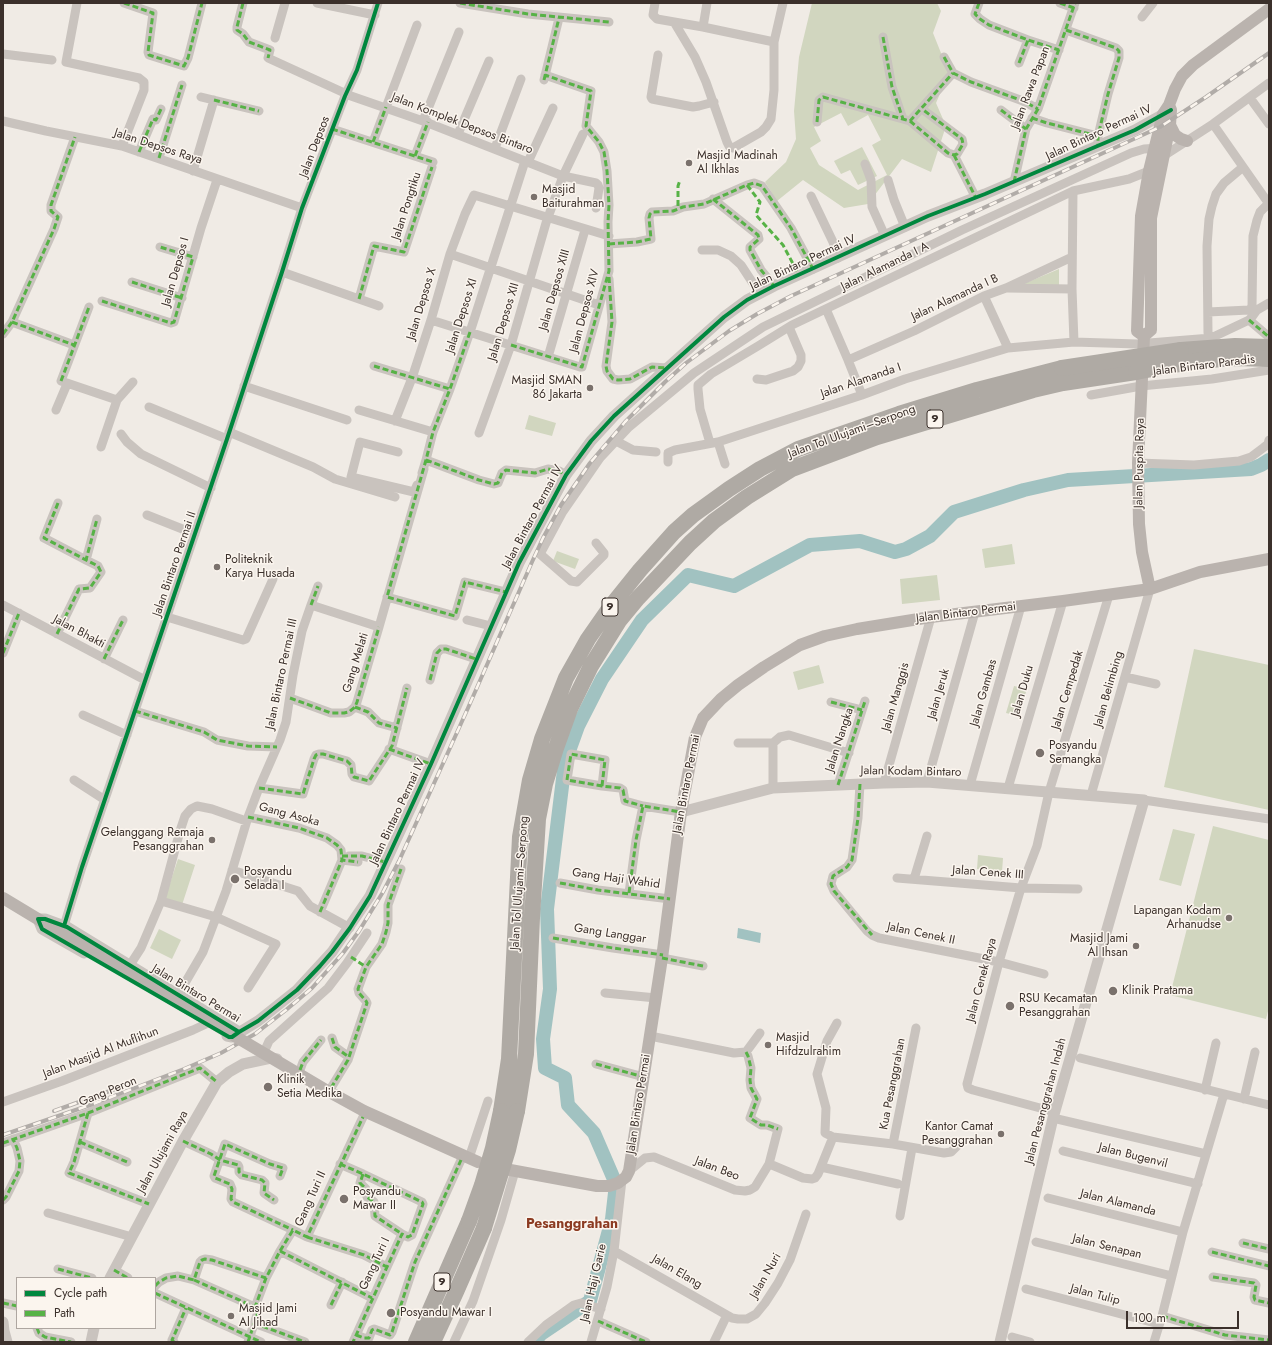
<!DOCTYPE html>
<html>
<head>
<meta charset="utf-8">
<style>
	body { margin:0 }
	#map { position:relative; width:1272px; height:1345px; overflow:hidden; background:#f0ebe5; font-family:Jost,sans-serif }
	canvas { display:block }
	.frame { position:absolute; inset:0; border:4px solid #3b302b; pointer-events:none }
	.legend { position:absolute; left:16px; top:1277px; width:140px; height:52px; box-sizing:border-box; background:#fbf5ee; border:1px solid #aea6a0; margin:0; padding:5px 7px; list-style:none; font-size:12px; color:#3b302b }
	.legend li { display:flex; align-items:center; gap:8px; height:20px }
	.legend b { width:20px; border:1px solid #aea6a0 }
	.scale { position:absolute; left:1126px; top:1311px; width:113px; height:18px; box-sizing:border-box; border:2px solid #3b302b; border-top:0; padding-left:5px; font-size:12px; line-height:14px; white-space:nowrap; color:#3b302b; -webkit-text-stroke:3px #fbf5ee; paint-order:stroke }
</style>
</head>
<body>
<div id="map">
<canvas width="1272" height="1345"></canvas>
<div class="frame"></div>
<ul class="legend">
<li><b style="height:5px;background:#00873e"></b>Cycle path</li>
<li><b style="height:5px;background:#57b246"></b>Path</li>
</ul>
<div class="scale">100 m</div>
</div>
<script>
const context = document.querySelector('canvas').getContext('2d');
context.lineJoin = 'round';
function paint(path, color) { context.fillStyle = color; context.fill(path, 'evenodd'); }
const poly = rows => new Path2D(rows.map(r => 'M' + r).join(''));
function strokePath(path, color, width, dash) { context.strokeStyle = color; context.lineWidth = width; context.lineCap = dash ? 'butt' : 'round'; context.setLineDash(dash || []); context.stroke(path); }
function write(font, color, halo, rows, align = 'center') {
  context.font = font + ' Jost,sans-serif'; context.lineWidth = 3; context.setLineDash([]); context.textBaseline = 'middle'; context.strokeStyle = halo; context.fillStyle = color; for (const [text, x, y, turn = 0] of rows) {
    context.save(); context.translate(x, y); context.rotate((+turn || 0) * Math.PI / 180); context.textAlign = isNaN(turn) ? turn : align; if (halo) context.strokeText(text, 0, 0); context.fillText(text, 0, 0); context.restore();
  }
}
const green = poly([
	[812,3,937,3,941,11,933,33,949,73,936,103,946,126,931,172,902,159,868,204,844,208,803,180,777,201,765,182,786,162,796,139,794,111,799,57],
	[841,113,848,126,868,115,881,140,872,145,887,175,858,190,819,165,810,148,821,141,814,127],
	[862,147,877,176,858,185,850,170,841,174,834,161],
	[1059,269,1059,292,1009,290],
	[529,415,556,423,552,436,525,429],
	[1012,544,1015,564,985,568,982,549],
	[557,551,579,559,575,569,553,561],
	[937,575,940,600,902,604,900,579],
	[1194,649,1269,665,1269,810,1164,787],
	[819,665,824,683,798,690,793,672],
	[1014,686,1027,689,1018,716,1006,713],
	[1213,826,1269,840,1269,1007,1266,1019,1170,995],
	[1173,829,1195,834,1181,886,1159,880],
	[978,855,1003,858,1002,872,977,869],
	[178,859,195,865,182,905,165,898],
	[159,929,181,940,172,959,150,948]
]);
const water = poly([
	[738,928,761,933,760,943,737,938]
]);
const river = poly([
	[535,1341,541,1334,590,1301,612,1219,616,1184,594,1133,568,1105,565,1078,545,1068,543,1039,550,989,547,909,565,762,578,726,602,679,642,620,688,575,734,586,810,545,860,541,895,552,906,549,930,536,954,512,1024,490,1068,480,1251,469,1261,465,1269,460]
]);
const minor = poly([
	[77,3,66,62,139,78,144,82,144,90,122,146],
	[124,3,153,13,148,52,149,55,184,66,188,58,202,3],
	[243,3,237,27,237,30,243,34,249,42,270,50,268,58,351,96,423,121,563,176,596,183,598,185,599,188,596,208],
	[317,3,375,15],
	[460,3,528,14,609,22],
	[655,3,653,15,657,19,703,27,774,42],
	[979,3,975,14,980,19,989,25,1028,40,1059,50],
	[1060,3,1074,8],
	[1142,17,1153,3],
	[674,22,695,57,706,82,727,142,729,146,733,148,761,132,766,127,771,119,774,90,774,42,783,3],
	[703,27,707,3],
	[1066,30,1116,48,1119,51,1119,58,1108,94,1098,136,1098,146],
	[883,37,892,87,903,119],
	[275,38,285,3],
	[3,54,52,60],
	[658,55,651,97,652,99,693,107,699,106,714,102],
	[944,57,953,73,971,82,1023,101,1038,109],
	[1019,63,1028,40],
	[544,80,559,18],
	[201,97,259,111],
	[1250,98,1269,124],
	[1001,110,1026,129],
	[1032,118,1047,123,1098,136],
	[3,121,46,131,122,146,302,208],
	[423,121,459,32],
	[910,121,948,153,954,155,957,154,963,144,962,139,922,109],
	[817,122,819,100,823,97,910,121,953,73],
	[1213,124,1269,204],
	[332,129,433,162],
	[458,134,489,61],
	[373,142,417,25],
	[495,148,521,79],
	[139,152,153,119,156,120,161,109],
	[954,155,976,198],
	[415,156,428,122],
	[1162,157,1213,124,1269,83],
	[159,158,182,85],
	[528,162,553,108],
	[865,164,871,180,872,207,885,236],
	[193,171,214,100],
	[888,180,894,200,905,227],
	[1014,182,1026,129,1038,109,1075,3],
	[1073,191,1072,289,1074,342],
	[811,196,833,242,838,258],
	[713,199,758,235,759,239,750,247,750,250,761,270,774,286],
	[609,244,637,242,651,239,649,218,650,214,652,212,673,211,683,207,704,204,747,185,754,183,762,186,791,228,813,269],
	[160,247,193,257],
	[702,250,718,250,731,256,741,265,760,294],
	[450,254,599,305],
	[282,272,379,306],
	[609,279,612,322,606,366,607,371,613,379,618,380,630,379,652,367,667,368],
	[132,282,182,298],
	[1007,288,1072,289],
	[984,296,1008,348],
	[359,299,374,246,404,252,432,167],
	[102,301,171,323,174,322,201,228,217,180],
	[89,307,61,381,117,400],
	[826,309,848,360,862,395],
	[1208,312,1249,310,1252,307,1253,236,1257,220,1260,212,1269,203],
	[431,320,580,367,582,367,609,271,608,222,609,205,607,171,604,152,599,142,586,126,591,91,545,75],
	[1249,320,1269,337],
	[12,322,74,345],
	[1208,333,1207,246,1209,219,1212,206,1216,194,1224,183,1243,167],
	[3,334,12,322,54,229,58,217,51,211,51,205,75,137],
	[548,357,585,230],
	[848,360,914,331,984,296,1006,288,1072,257],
	[374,366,450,389],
	[757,379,766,380,793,371,798,367,801,361,801,355,789,327],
	[244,386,347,420],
	[1091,395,1141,386,1212,379,1269,370],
	[149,407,227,439],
	[56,410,67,384],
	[359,410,433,432],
	[395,421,412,378,431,320,450,254,465,214,474,195,609,236],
	[229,432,313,467,335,479,395,497],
	[479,433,511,345,546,223,563,176,583,134],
	[121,434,127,442,141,454,211,488],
	[616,441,633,450,656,452],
	[718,442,725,464],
	[710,443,700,409,698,389,698,385,711,374,758,346,792,325,1073,191,1129,179,1149,171],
	[101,447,117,400,133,382],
	[398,452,360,442,351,477,414,492,417,485],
	[426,460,479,480,494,484,498,483,502,473,506,470,535,473,548,469,559,471,566,475],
	[668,462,668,453,675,450,718,442,862,395,905,379,1008,348,1074,342,1137,344,1211,338,1249,320,1252,317,1257,310,1269,303],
	[1138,463,1194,465,1239,461,1251,457,1263,448,1268,444,1269,440],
	[422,473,426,460,433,432,450,389,470,332,525,161],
	[58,503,44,538,86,560],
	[147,515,195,534],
	[596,543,604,553,604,555,577,582,571,581,540,554,562,513,600,458,629,427,694,373,763,327,962,230,1131,153,1144,149,1160,148],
	[387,597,455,616,465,582,506,592],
	[3,605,145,680],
	[311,605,318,586],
	[167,617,243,640,246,639,273,579],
	[467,620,491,626],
	[57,634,79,589,90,588,101,572,98,566,86,560,97,519],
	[3,653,19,613],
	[104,659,123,620],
	[1125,677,1156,684],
	[430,680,437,653,441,649,446,649,476,659],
	[290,698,331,713,344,713,349,712,355,707,357,702,379,627],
	[831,702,862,710],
	[355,707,368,712,379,723,397,728],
	[135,711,204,732,217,740,248,746,277,747],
	[83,715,127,735],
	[738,743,773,743],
	[389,749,431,764],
	[74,780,105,800],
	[927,782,975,612],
	[884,783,931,617],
	[860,784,858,818,852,860,847,867,833,876,831,884,834,891,867,931,872,935,879,938,999,962,1044,974],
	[838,785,865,701],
	[970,785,1021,606],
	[602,786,605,760,571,754,567,780,602,786,620,788,623,790,625,801,643,806],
	[259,788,303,794,314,759,316,755,319,754,323,754,347,761,351,765,352,774,354,777,369,781,392,746,407,688],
	[773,788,773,743,780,737,789,735,849,753],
	[1008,788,1063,601],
	[1091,795,1150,589],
	[1144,800,1269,819],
	[248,817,299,828,327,838,337,845,341,850,342,860,358,862],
	[349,856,362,856,385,862],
	[232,870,298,891,310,906,350,928],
	[897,878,1021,888,1078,889],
	[914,879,927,836],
	[560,883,598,890,670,899],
	[629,893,636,840,643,806,681,812],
	[161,901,216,917,276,944,248,988],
	[320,912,342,860],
	[64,926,82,867,227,439,282,272,302,208,345,96,357,70,378,3],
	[553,938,613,948,663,955],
	[662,958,703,966],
	[130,965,141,948,161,901,180,831,185,816,191,809,197,806,212,809,246,821],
	[605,993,656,998],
	[178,995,203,952,226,891,248,817,259,788,280,740,286,722,293,675,302,631,311,605,379,627,424,469],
	[650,1036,734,1053,746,1052,760,1033],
	[332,1038,335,1047,349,1057],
	[746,1052,748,1056,751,1068,750,1080,751,1088,757,1099,750,1118,761,1125,767,1125,778,1129,769,1164],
	[1080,1058,1269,1105],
	[261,1059,269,1041,328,988,347,963,367,933],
	[596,1064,644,1077],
	[300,1070,303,1062,321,1040],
	[331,1088,348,1060,367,1003,366,1001,359,993,358,989,366,967,382,944,386,932,388,923,388,905,401,869],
	[1205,1090,1216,1043],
	[1244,1099,1255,1052],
	[3,1102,62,1081,193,1030,206,1024],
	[1055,1112,973,1090,968,1088,967,1084,999,962,1021,888,1037,846,1049,792,1109,595],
	[88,1113,74,1162,69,1173,149,1204],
	[1053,1118,1206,1154],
	[833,1137,825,1133,826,1108,817,1074,827,1041,837,1023],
	[183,1141,211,1154,220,1160,238,1165,239,1167,239,1172,242,1175,262,1180,265,1183,264,1193,274,1200],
	[80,1142,127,1162],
	[3,1143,88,1113,200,1068,217,1082],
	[893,1144,916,1028],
	[1063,1151,1198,1184],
	[470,1155,488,1101],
	[340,1164,363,1174,422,1202,423,1204,412,1235,408,1237,402,1234,353,1342],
	[821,1167,898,1184],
	[629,1171,645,1158,654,1157,735,1190,745,1191,750,1190,755,1187,769,1164,772,1165,803,1178,812,1179,815,1178,818,1174,833,1137,893,1144,944,1153,951,1152,957,1146],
	[363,1174,360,1183,366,1189,367,1197,374,1202,375,1216,402,1234],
	[280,1176,283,1168,270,1164,225,1144,214,1176,215,1178,230,1184,232,1189,231,1199,233,1202,293,1230],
	[1048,1198,1183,1232],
	[3,1200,6,1197,19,1171,20,1161,17,1148,13,1139],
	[48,1213,132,1237],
	[900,1216,912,1148],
	[307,1237,364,1255,387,1267],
	[1036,1242,1172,1276],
	[1243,1243,1269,1249],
	[280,1251,372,1298],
	[614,1251,732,1318,738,1319,747,1319,756,1314,765,1303,778,1283,790,1260,806,1214],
	[1212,1252,1269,1266],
	[58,1269,92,1278],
	[114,1270,128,1278],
	[1213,1277,1254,1283,1256,1285,1254,1297,1255,1300,1269,1303],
	[194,1280,255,1307],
	[155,1286,159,1282,166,1278,178,1276,194,1280,200,1262,202,1260,205,1259,212,1260,266,1278],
	[1026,1289,1159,1324],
	[155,1293,261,1342],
	[3,1303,17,1306],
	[331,1305,342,1282],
	[1162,1316,1225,1335,1269,1340],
	[598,1321,646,1342],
	[254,1323,305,1342],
	[37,1328,39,1333,45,1337,71,1342],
	[356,1335,364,1338,369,1338,372,1330,374,1329,390,1335,392,1332,415,1262,461,1160],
	[1012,1337,1030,1342],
	[174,1342,172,1340,173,1338,186,1308],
	[248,1342,258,1312,255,1307,266,1278,280,1251,293,1230,307,1237,363,1117],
	[454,1342,473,1301,501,1220,515,1171],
	[528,1342,546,1325,574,1305,581,1303,601,1309],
	[591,1342,607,1287,614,1251,622,1180],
	[714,1342,727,1315],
	[1154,1342,1162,1316,1183,1232,1224,1094]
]);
const tertiary = poly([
	[681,812,773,788,884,783,927,782,1144,800,1053,1118,1000,1342],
	[84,953,42,929,38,919,45,919,67,927,239,1032],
	[227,1036,232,1037,258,1021,297,990,332,952,370,896,431,764,519,563,566,475,591,441,614,416,724,317,747,300,774,286,928,216,985,194,1135,130,1169,111],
	[110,1278,183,1141,217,1082,229,1072,243,1064,271,1058,277,1059],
	[3,1322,4,1331,7,1342],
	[91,1342,94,1328]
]);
const secondary = poly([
	[1170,125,1175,135,1181,139,1187,141],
	[1144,336,1137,331,1141,216,1149,171,1163,114,1169,105,1175,89,1182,76,1193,65,1269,9],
	[1144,336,1138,463,1139,524,1142,552,1150,589],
	[1144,336,1151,330,1151,218,1170,125,1171,110,1169,105],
	[3,898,61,933],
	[494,1167,597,1186,609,1186,618,1183,626,1177,629,1171,662,958,681,812,695,737,703,718,721,699,738,685,764,667,800,645,825,636,857,629,931,617,1063,601,1150,589,1200,572,1269,559]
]);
const motorway = poly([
	[1181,350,1235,346,1269,347],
	[501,1111,509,1059,520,837,530,780,542,739,566,678,588,639,611,606,640,570,674,532,693,515,729,489,760,469,798,449,899,414,977,390,1062,368],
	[517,1111,526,1054,532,918,538,819,545,784,556,748,570,709,591,666,619,621,638,598,690,543,714,521,747,497,792,469,877,437,1033,390,1063,383,1136,372],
	[416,1342,469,1221],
	[433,1342,456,1292,484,1228]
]);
const rail = poly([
	[54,1111,118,1088],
	[3,1135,93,1104,184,1069,221,1053,255,1034,286,1010,312,988,343,953,359,931,383,892,399,861,468,708,532,562,543,538,561,505,590,463,625,422,665,382,686,363,729,331,757,314,791,296,1160,127,1206,97,1269,53]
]);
const secondaryBridge = poly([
	[61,933,324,1089,364,1111,478,1162]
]);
const motorwayBridge = poly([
	[1062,368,1181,350],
	[1136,372,1197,361,1236,358,1269,359],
	[469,1221,482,1185,493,1148,501,1111],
	[484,1228,508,1150,517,1111]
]);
const quiet = poly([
	[124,3,153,13,148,52,149,55,184,66,188,58,202,3],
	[243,3,237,27,237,30,243,34,249,42,270,50,268,58],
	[460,3,528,14,609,22],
	[979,3,975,14,980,19,989,25,1028,40,1059,50],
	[1060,3,1074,8],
	[1066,30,1116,48,1119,51,1119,58,1108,94,1098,136,1098,146],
	[883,37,892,87,903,119],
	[944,57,953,73,971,82,1023,101,1038,109],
	[1019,63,1028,40],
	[544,80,559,18],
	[214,100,259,111],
	[1001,110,1026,129],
	[1032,118,1047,123,1098,136],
	[910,121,948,153,954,155,957,154,963,144,962,139,922,109],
	[817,122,819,100,823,97,910,121,953,73],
	[332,129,433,162],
	[373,142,386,107],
	[139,152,153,119,156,120,161,109],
	[954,155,976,198],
	[415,156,428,122],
	[159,158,182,85],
	[1014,182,1026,129,1038,109,1075,3],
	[747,185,760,202,756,215,783,245,799,275],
	[713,199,758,235,759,239,750,247,750,250,761,270,774,286],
	[678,206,678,186,680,180],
	[609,244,637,242,651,239,649,218,650,214,652,212,673,211,683,207,704,204,747,185,754,183,762,186,791,228,813,269],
	[609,277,612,322,606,366,607,371,613,379,618,380,630,379,652,367,667,368],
	[132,282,182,298],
	[359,299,374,246,404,252,432,167],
	[102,301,171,323,174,322,193,257,160,247],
	[1249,320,1269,337],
	[12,322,74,345],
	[470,332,450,389,433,432,426,460,387,597,455,616,465,582,506,592],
	[3,334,12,322,54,229,58,217,51,211,51,205,75,137],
	[511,345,582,367,609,271,608,222,609,205,607,171,604,152,599,142,586,126,591,91,545,75],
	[374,366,450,389],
	[61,381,89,307],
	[426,460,479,480,494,484,498,483,502,473,506,470,535,473,548,469,559,471,566,475],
	[58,503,44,538,86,560],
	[311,605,318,586],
	[57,634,79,589,90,588,101,572,98,566,86,560,97,519],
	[3,653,19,613],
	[104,659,123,620],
	[430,680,437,653,441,649,446,649,476,659],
	[290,698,331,713,344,713,349,712,355,707,357,702,379,627],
	[831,702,862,710],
	[355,707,368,712,379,723,397,728],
	[135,711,204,732,217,740,248,746,277,747],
	[389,749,431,764],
	[860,784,858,818,852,860,847,867,833,876,831,884,834,891,872,935],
	[838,785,865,701],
	[602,786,605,760,571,754,567,780,602,786,620,788,623,790,625,801,643,806],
	[259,788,303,794,314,759,316,755,319,754,323,754,347,761,351,765,352,774,354,777,369,781,392,746,407,688],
	[248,817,299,828,327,838,337,845,341,850,342,860,358,862],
	[342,856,362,856,385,862],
	[560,883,598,890,670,899],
	[629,893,636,840,643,806,681,812],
	[320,912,342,860],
	[553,938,613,948,663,955],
	[351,957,366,967],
	[662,958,703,966],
	[332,1038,335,1047,349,1057],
	[746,1052,748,1056,751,1068,750,1080,751,1088,757,1099,750,1118,761,1125,767,1125,778,1129],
	[596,1064,644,1077],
	[300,1070,303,1062,321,1040],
	[331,1088,348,1060,367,1003,366,1001,359,993,358,989,366,967,382,944,386,932,388,923,388,905,401,869],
	[88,1113,74,1162,69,1173,149,1204],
	[183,1141,211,1154,220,1160,238,1165,239,1167,239,1172,242,1175,262,1180,265,1183,264,1193,274,1200],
	[80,1142,127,1162],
	[3,1143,88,1113,200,1068,217,1082],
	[340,1164,363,1174,422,1202,423,1204,412,1235,408,1237,402,1234,353,1342],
	[363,1174,360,1183,366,1189,367,1197,374,1202,375,1216,402,1234],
	[280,1176,283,1168,270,1164,225,1144,214,1176,215,1178,230,1184,232,1189,231,1199,233,1202,293,1230],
	[3,1200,6,1197,19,1171,20,1161,17,1148,13,1139],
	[307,1237,364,1255,387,1267],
	[1243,1243,1269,1249],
	[280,1251,372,1298],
	[1212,1252,1269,1266],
	[58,1269,92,1278],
	[114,1270,128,1278],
	[1213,1277,1254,1283,1256,1285,1254,1297,1255,1300,1269,1303],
	[194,1280,255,1307],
	[155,1286,159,1282,166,1278,178,1276,194,1280,200,1262,202,1260,205,1259,212,1260,266,1278],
	[155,1293,261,1342],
	[3,1303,17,1306],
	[331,1305,342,1282],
	[1162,1316,1225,1335,1269,1340],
	[598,1321,646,1342],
	[254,1323,305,1342],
	[37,1328,39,1333,45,1337,71,1342],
	[356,1335,364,1338,369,1338,372,1330,374,1329,390,1335,392,1332,415,1262,461,1160],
	[174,1342,172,1340,173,1338,186,1308],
	[248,1342,258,1312,255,1307,266,1278,280,1251,293,1230,307,1237,363,1117]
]);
const cycleway = poly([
	[64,926,82,867,227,439,282,272,302,208,345,96,357,70,378,3],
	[239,1032,67,927,45,919,38,919,42,929,229,1037,232,1037,239,1032,258,1021,297,990,320,966,332,952,350,928,370,896,431,764,519,563,566,475,591,441,614,416,724,317,747,300,774,286,928,216,985,194,1135,130,1171,110]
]);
const markers = [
	[689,163,4,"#7a716c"],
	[534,197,4,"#7a716c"],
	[590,388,4,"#7a716c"],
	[217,567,4,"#7a716c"],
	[1040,753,5,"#7a716c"],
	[212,840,4,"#7a716c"],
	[235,879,5,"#7a716c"],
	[1229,918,4,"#7a716c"],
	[1136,946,4,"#7a716c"],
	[1113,991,5,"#7a716c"],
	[1010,1006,5,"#7a716c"],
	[768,1045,4,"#7a716c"],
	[268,1087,5,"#7a716c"],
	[1001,1134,4,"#7a716c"],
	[344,1199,5,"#7a716c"],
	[391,1313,5,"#7a716c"],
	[231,1316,4,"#7a716c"]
];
const shields = [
	[935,419,16],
	[610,607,16],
	[442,1282,16]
];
const shieldNames = [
	["9",935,419],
	["9",610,607],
	["9",442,1282]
];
const streetNames = [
	["Jalan Rawa Papan",1031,88,-69],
	["Jalan Komplek Depsos Bintaro",462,124,21],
	["Jalan Bintaro Permai IV",1099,133,-25],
	["Jalan Depsos Raya",158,147,18],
	["Jalan Depsos",315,147,-69],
	["Jalan Pongtiku",407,206,-72],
	["Jalan Bintaro Permai IV",803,263,-25],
	["Jalan Alamanda I A",885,267,-26],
	["Jalan Depsos I",176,272,-74],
	["Jalan Depsos XIII",555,290,-74],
	["Jalan Alamanda I B",955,298,-25],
	["Jalan Depsos X",422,304,-73],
	["Jalan Depsos XIV",585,311,-75],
	["Jalan Depsos XI",462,316,-72],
	["Jalan Depsos XII",504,322,-73],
	["Jalan Bintaro Paradis",1204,366,-7],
	["Jalan Alamanda I",861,381,-19],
	["Jalan Tol Ulujami–Serpong",852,432,-20],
	["Jalan Puspita Raya",1140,463,-89],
	["Jalan Bintaro Permai IV",533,517,-62],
	["Jalan Bintaro Permai II",175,564,-71],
	["Jalan Bintaro Permai",966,613,-7],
	["Jalan Bhakti",79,632,28],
	["Gang Melati",356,663,-73],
	["Jalan Bintaro Permai III",282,674,-78],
	["Jalan Belimbing",1109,689,-74],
	["Jalan Cempedak",1068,690,-73],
	["Jalan Duku",1023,691,-74],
	["Jalan Gambas",984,693,-74],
	["Jalan Jeruk",939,694,-74],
	["Jalan Manggis",896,697,-74],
	["Jalan Nangka",840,740,-72],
	["Jalan Kodam Bintaro",911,772,1],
	["Jalan Bintaro Permai",687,784,-79],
	["Jalan Bintaro Permai IV",398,812,-65],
	["Gang Asoka",289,815,15],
	["Jalan Cenek III",988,873,4],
	["Gang Haji Wahid",616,879,8],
	["Jalan Tol Ulujami–Serpong",520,883,-86],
	["Gang Langgar",610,934,9],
	["Jalan Cenek II",921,934,12],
	["Jalan Cenek Raya",982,980,-75],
	["Jalan Bintaro Permai",196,994,31],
	["Jalan Masjid Al Muflihun",101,1053,-21],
	["Kua Pesanggrahan",893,1084,-79],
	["Gang Peron",108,1092,-22],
	["Jalan Pesanggrahan Indah",1046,1101,-75],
	["Jalan Bintaro Permai",639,1104,-81],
	["Jalan Ulujami Raya",163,1152,-61],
	["Jalan Bugenvil",1133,1156,14],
	["Jalan Beo",717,1169,21],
	["Gang Turi II",311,1199,-66],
	["Jalan Alamanda",1118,1203,14],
	["Jalan Senapan",1107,1247,14],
	["Gang Turi I",375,1264,-65],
	["Jalan Elang",677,1272,30],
	["Jalan Nuri",766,1276,-60],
	["Jalan Haji Garie",594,1283,-77],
	["Jalan Tulip",1095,1295,15]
];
const poiNames = [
	["Masjid Madinah",697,156],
	["Al Ikhlas",697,170],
	["Masjid",542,190],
	["Baiturahman",542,204],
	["Masjid SMAN",582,381,"right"],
	["86 Jakarta",582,395,"right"],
	["Politeknik",225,560],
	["Karya Husada",225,574],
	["Posyandu",1049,746],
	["Semangka",1049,760],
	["Gelanggang Remaja",204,833,"right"],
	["Pesanggrahan",204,847,"right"],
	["Posyandu",244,872],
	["Selada I",244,886],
	["Lapangan Kodam",1221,911,"right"],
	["Arhanudse",1221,925,"right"],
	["Masjid Jami",1128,939,"right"],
	["Al Ihsan",1128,953,"right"],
	["Klinik Pratama",1122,991],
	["RSU Kecamatan",1019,999],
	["Pesanggrahan",1019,1013],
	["Masjid",776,1038],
	["Hifdzulrahim",776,1052],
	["Klinik",277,1080],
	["Setia Medika",277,1094],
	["Kantor Camat",993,1127,"right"],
	["Pesanggrahan",993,1141,"right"],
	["Posyandu",353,1192],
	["Mawar II",353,1206],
	["Masjid Jami",239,1309],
	["Al Jihad",239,1323],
	["Posyandu Mawar I",400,1313]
];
const quarterNames = [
	["Pesanggrahan",572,1225]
];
paint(green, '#d1d6bf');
paint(water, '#a1c2c1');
strokePath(river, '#a1c2c1', 14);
strokePath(minor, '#c9c3be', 9);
strokePath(tertiary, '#c9c3be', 11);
strokePath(secondary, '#bab3ae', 12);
strokePath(motorway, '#afaaa4', 16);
strokePath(rail, '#b1aca8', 4);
strokePath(rail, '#fbf5ee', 2.5, [8]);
strokePath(secondaryBridge, '#bab3ae', 12);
strokePath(motorwayBridge, '#afaaa4', 16);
strokePath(quiet, '#57b246', 3, [6, 3]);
strokePath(cycleway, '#00873e', 4);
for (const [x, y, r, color] of markers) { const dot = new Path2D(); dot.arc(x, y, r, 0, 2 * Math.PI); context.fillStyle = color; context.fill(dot); strokePath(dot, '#fbf5ee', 1.5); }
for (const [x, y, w] of shields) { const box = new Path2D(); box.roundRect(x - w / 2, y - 9, w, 18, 3); context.fillStyle = '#fbf5ee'; context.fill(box); strokePath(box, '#3b302b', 1); }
write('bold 11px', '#3b302b', null, shieldNames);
write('12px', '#3b302b', '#fbf5ee', streetNames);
write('12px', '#3b302b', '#fbf5ee', poiNames, 'left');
write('bold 14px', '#8c3b22', '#fbf5ee', quarterNames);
</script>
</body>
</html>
